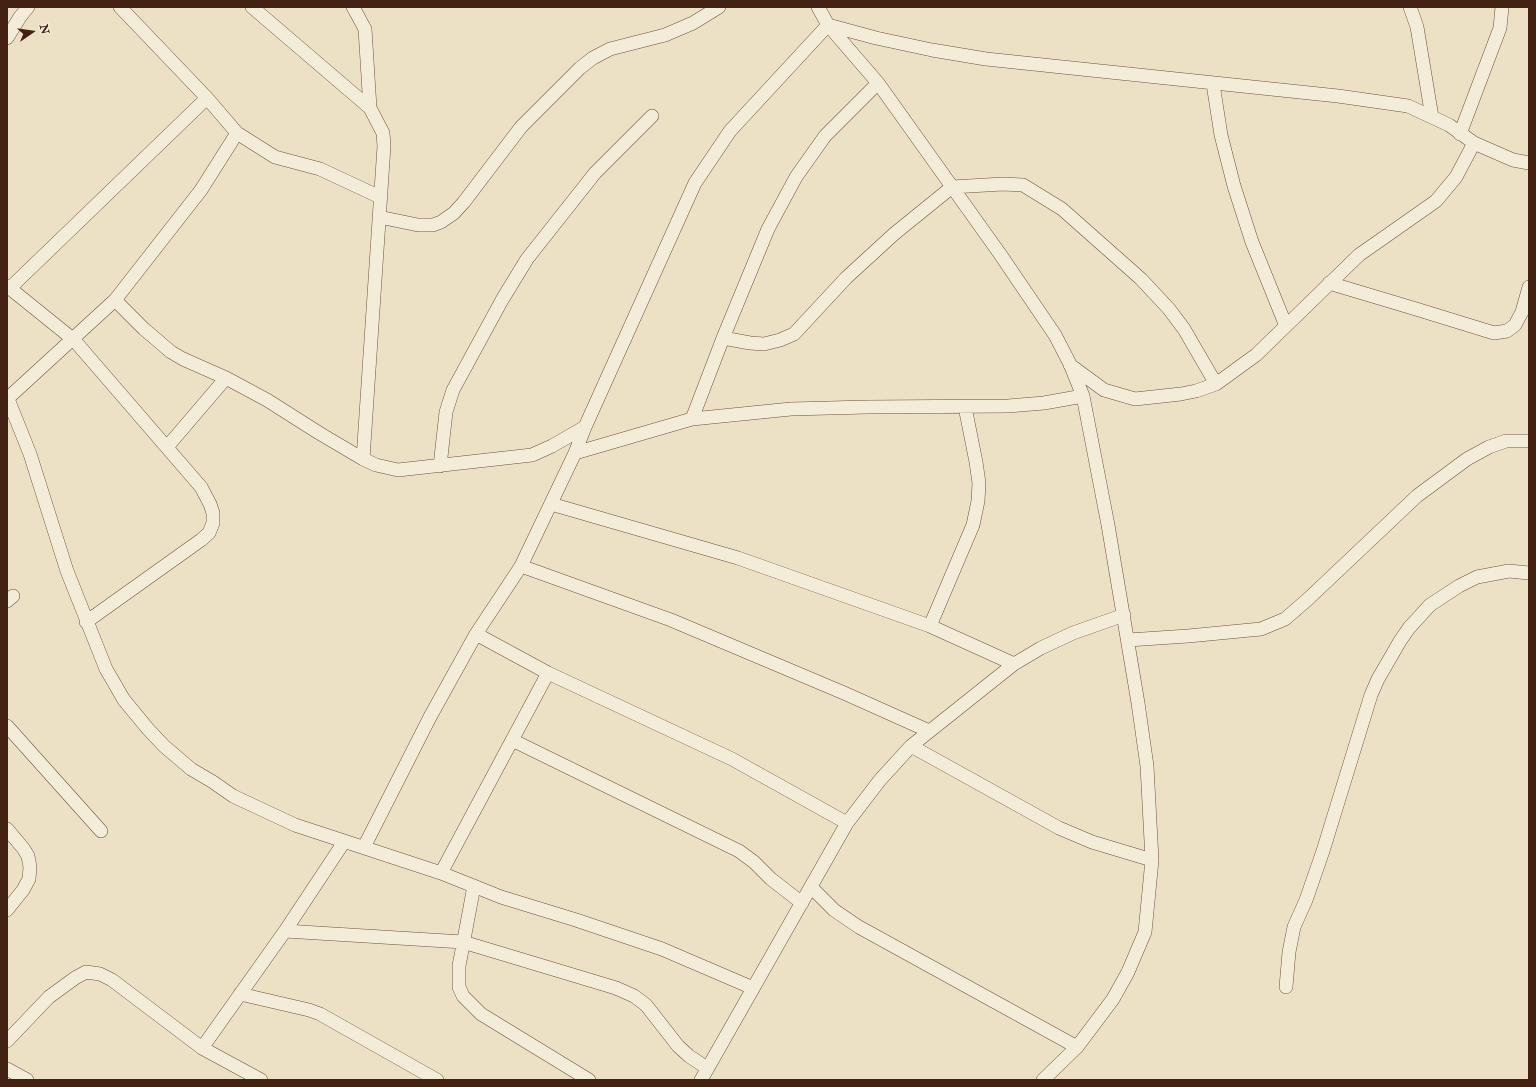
<!DOCTYPE html>
<html>
<head>
<meta charset="utf-8">
<style>
	body { margin:0 }
	#map { position:relative; width:1536px; height:1087px; overflow:hidden; background:#ede1c5; font-family:"IM FELL Double Pica",serif }
	canvas { display:block }
	.frame { position:absolute; inset:0; border:8px solid #432113; pointer-events:none }
	.north { position:absolute; left:12px; top:12px; width:40px; height:40px; -webkit-text-stroke:3px #f3ecd9; paint-order:stroke; rotate:77deg; font-size:11px; font-weight:700; line-height:16px; text-align:center; color:#432113 }
	.north::after { content:''; display:block; margin:auto; width:14px; height:18px; background:#432113; clip-path:polygon(50% 0,100% 100%,50% 72%,0 100%) }
</style>
</head>
<body>
<div id="map">
<canvas width="1536" height="1087"></canvas>
<div class="frame"></div>
<div class="north">N</div>
</div>
<script>
const context = document.querySelector('canvas').getContext('2d');
context.lineJoin = 'round';
const poly = rows => new Path2D(rows.map(r => 'M' + r).join(''));
function strokePath(path, color, width, dash) { context.strokeStyle = color; context.lineWidth = width; context.lineCap = dash ? 'butt' : 'round'; context.setLineDash(dash || []); context.stroke(path); }
const minor = poly([
	[120,7,207,98,237,133,275,157,320,169,380,197],
	[252,7,370,108,383,133,384,146,363,459],
	[353,7,365,29,370,108],
	[818,7,828,25,878,83,1000,254,1055,335,1070,364,1083,396,1108,525,1138,703,1147,766,1152,860,1145,932,1128,972,1113,999,1077,1047,1043,1080],
	[1410,7,1417,27,1432,117],
	[828,25,876,38,932,50,986,59,1338,96,1408,106,1449,125,1474,143,1513,160,1529,163],
	[7,38,20,17,28,7],
	[1213,84,1221,135,1234,186,1252,242,1286,326],
	[1460,134,1500,28,1502,7],
	[379,217,418,225,433,225,441,222,454,213,464,202,521,127,580,68,593,58,610,49,665,35,693,23,719,7],
	[1329,283,1416,309,1494,333,1507,331,1515,325,1522,312,1529,287],
	[7,286,74,340,201,487,210,504,213,513,213,523,209,533,201,540,86,622],
	[10,288,207,98],
	[115,300,144,329,171,352,183,359,226,378,267,400,319,433,363,459,376,465,398,470,532,455,552,446,585,427],
	[723,338,750,343,764,344,780,340,794,334,846,278,894,234,952,187,1003,184,1023,185,1062,209,1141,279,1169,309,1184,329,1216,384],
	[1070,365,1104,390,1135,399,1181,394,1196,391,1216,384,1256,355,1359,255,1436,201,1456,177,1474,143],
	[7,399,115,300,201,190,237,133],
	[8,399,30,454,67,571,106,669,124,700,148,729,164,746,191,769,213,782,233,796,295,825,441,873,501,897,576,920,662,949,753,988],
	[692,419,723,338,768,229,796,177,825,136,878,83],
	[167,447,226,378],
	[575,453,692,419,791,409,867,407,1008,406,1044,403,1083,396],
	[440,466,446,412,453,390,502,300,527,259,595,173,652,116],
	[551,504,738,558,930,626,1014,664],
	[521,566,671,620,844,693,929,731],
	[7,601,13,596],
	[930,626,973,525,978,501,979,483,976,462,965,407],
	[476,634,548,673,732,759,847,823],
	[1128,640,1188,636,1261,629,1285,619,1307,600,1417,496,1467,459,1489,447,1506,441,1529,441],
	[7,726,101,831],
	[512,740,739,851,754,862,771,879,802,903],
	[911,746,1059,828,1092,842,1152,860],
	[7,829,23,848,28,856,30,867,29,879,23,890,7,910],
	[364,847,430,717,476,634,521,566,575,453,585,427,695,183,730,131,828,25],
	[441,873,548,673],
	[474,886,459,966,459,987,463,996,481,1014,589,1080],
	[811,887,834,910,859,927,1077,1047],
	[285,931,463,942,616,988,634,996,646,1005,678,1046,689,1056,707,1068],
	[1286,987,1289,952,1294,927,1306,900,1323,851,1371,695,1378,679,1400,641,1409,628,1430,605,1459,586,1477,577,1509,571,1529,573],
	[240,994,309,1010,320,1014,437,1080],
	[7,1041,49,997,75,978,86,972,100,974,112,980,202,1048,285,931,344,842],
	[202,1048,261,1080],
	[7,1069,27,1080],
	[701,1080,847,823,880,780,911,746,1014,664,1041,648,1073,633,1124,615]
]);
strokePath(minor, '#6e5140', 14);
strokePath(minor, '#f3ecd9', 13);
</script>
</body>
</html>
